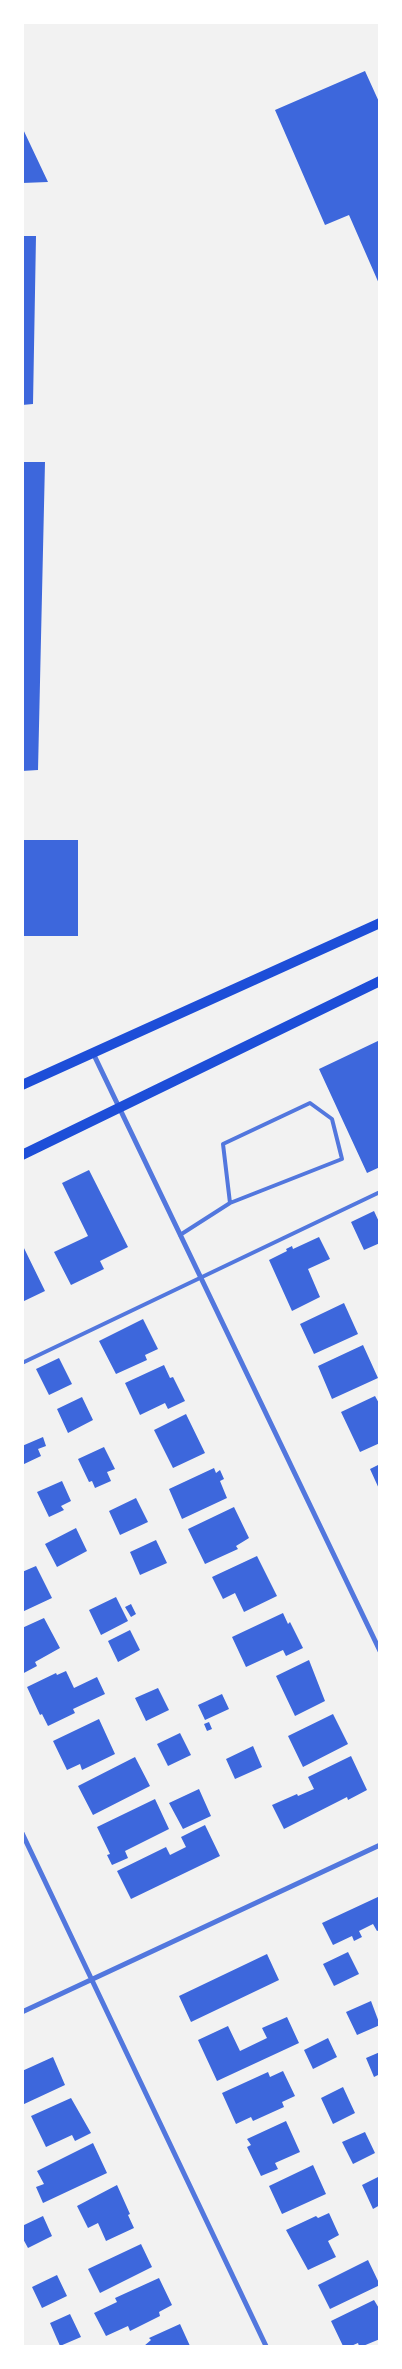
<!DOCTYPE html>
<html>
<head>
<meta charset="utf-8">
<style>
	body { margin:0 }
	#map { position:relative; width:402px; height:2369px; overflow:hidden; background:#f2f2f2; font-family:"Public Sans",sans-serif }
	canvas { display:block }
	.frame { position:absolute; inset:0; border:24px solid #fff; pointer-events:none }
</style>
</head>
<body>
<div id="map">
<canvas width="402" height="2369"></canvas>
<div class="frame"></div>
</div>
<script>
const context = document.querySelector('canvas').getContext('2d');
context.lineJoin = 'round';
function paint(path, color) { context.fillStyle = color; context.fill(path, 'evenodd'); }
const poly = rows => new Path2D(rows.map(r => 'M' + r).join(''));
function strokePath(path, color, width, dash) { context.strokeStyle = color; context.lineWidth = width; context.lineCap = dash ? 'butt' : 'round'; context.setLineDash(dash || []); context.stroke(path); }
const building = poly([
	[365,71,380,104,380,286,349,215,325,225,275,110],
	[22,127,48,182,22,183],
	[22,236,36,236,33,404,22,405],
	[22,462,45,462,38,770,22,771],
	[22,840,78,840,78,936,22,936],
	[380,1040,380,1167,367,1173,319,1069],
	[89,1170,128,1247,100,1261,104,1269,71,1285,54,1252,88,1236,62,1183],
	[374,1211,380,1224,380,1243,364,1250,351,1222],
	[319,1237,330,1259,308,1269,320,1297,292,1311,269,1260,287,1251,286,1249,292,1246,293,1249],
	[22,1244,45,1291,22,1302],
	[344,1303,358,1334,314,1354,300,1324],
	[143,1319,158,1349,145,1355,147,1360,116,1374,99,1341],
	[363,1345,378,1378,332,1399,318,1366],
	[59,1358,72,1384,49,1395,36,1369],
	[164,1365,170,1378,173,1377,185,1401,168,1409,165,1403,140,1415,125,1383],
	[375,1396,380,1405,380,1443,360,1452,341,1412],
	[82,1397,93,1420,68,1433,57,1409],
	[186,1414,205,1453,173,1468,154,1430],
	[43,1437,46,1446,38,1449,41,1456,22,1465,22,1446],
	[104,1447,115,1469,107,1472,111,1481,95,1488,92,1481,89,1482,78,1459],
	[380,1464,380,1491,370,1469],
	[214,1468,216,1473,220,1470,224,1479,220,1481,227,1498,182,1519,169,1489],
	[62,1481,71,1501,61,1506,64,1510,49,1517,37,1492],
	[136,1498,148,1522,120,1535,109,1511],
	[234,1507,249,1538,236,1546,238,1549,205,1564,188,1529],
	[76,1528,87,1551,57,1567,45,1544],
	[156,1540,167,1563,140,1575,130,1552],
	[257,1556,277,1596,244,1612,235,1593,223,1599,212,1577],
	[36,1566,52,1598,22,1612,22,1572],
	[116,1597,128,1621,101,1635,89,1610],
	[131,1604,136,1614,131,1617,125,1607],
	[283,1613,288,1624,290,1622,303,1648,286,1656,283,1650,246,1667,232,1637],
	[44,1618,60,1648,35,1662,37,1666,22,1674,22,1628],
	[130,1630,140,1650,118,1662,108,1641],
	[309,1660,325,1701,295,1716,276,1676],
	[66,1671,74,1688,97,1677,105,1694,73,1709,75,1713,48,1726,42,1714,40,1715,27,1687,56,1673,57,1675],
	[158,1688,169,1710,146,1721,135,1698],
	[222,1694,229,1709,205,1720,198,1705],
	[333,1714,348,1744,303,1767,288,1736],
	[99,1719,115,1754,82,1770,80,1764,67,1770,53,1741],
	[209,1722,212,1729,207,1731,204,1724],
	[180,1733,191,1755,168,1766,157,1744],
	[253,1746,262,1767,235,1779,226,1759],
	[351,1756,367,1790,348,1800,347,1797,284,1829,272,1805,297,1794,298,1796,314,1789,308,1777],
	[135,1757,150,1786,93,1815,78,1786],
	[199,1789,211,1816,183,1829,169,1803],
	[155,1799,169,1829,125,1851,128,1858,112,1865,107,1855,110,1854,97,1827],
	[205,1825,220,1856,131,1899,117,1871,166,1847,170,1855,186,1847,181,1837],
	[380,1896,380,1930,377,1931,373,1924,359,1931,362,1937,354,1941,352,1936,333,1945,322,1923],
	[348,1952,359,1974,334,1986,323,1964],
	[267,1954,279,1980,191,2022,179,1996],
	[371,2001,380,2025,357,2035,346,2012],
	[287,2017,299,2043,217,2081,198,2040,228,2026,240,2051,267,2038,262,2028],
	[328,2038,337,2057,313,2069,304,2050],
	[380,2052,380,2074,374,2077,366,2058],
	[53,2057,65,2085,22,2105,22,2071],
	[283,2071,295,2096,282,2102,284,2107,253,2121,251,2117,236,2124,222,2093,268,2072,270,2077],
	[343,2087,355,2113,333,2124,321,2098],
	[71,2098,91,2133,75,2141,72,2135,46,2147,31,2116],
	[286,2121,300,2152,275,2163,278,2169,261,2176,247,2147,251,2145,247,2139],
	[365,2132,375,2153,353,2164,342,2142],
	[93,2143,107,2173,43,2203,36,2187,44,2184,37,2171],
	[313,2165,326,2194,282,2214,269,2186],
	[380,2176,380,2205,373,2209,362,2185],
	[117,2185,130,2214,128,2215,134,2228,106,2241,98,2223,88,2228,77,2206],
	[329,2213,339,2235,328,2241,336,2257,308,2270,286,2230,316,2216,318,2218],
	[43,2216,52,2236,28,2248,22,2237,22,2226],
	[141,2244,152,2267,100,2293,88,2269],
	[368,2260,380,2285,330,2309,318,2285],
	[57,2275,67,2296,42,2308,32,2287],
	[159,2278,172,2305,159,2312,160,2316,130,2331,128,2326,106,2336,94,2313,117,2302,115,2298],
	[374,2300,380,2310,380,2339,363,2346,359,2346,358,2343,351,2346,343,2346,331,2321],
	[70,2314,81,2337,60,2346,50,2323],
	[180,2324,190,2346,144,2346,151,2340,149,2338]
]);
const service = poly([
	[180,1235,230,1203,342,1159,332,1119,310,1103,223,1144,230,1203],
	[22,1363,380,1192]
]);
const minor = poly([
	[93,1053,380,1651],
	[22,1833,266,2346],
	[22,2012,380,1845]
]);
const secondary = poly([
	[22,1085,380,923],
	[22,1155,380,981]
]);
paint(building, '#3d67dc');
strokePath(service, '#5277de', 4);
strokePath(minor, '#5277de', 5);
strokePath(secondary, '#1d4ed8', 10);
</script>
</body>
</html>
